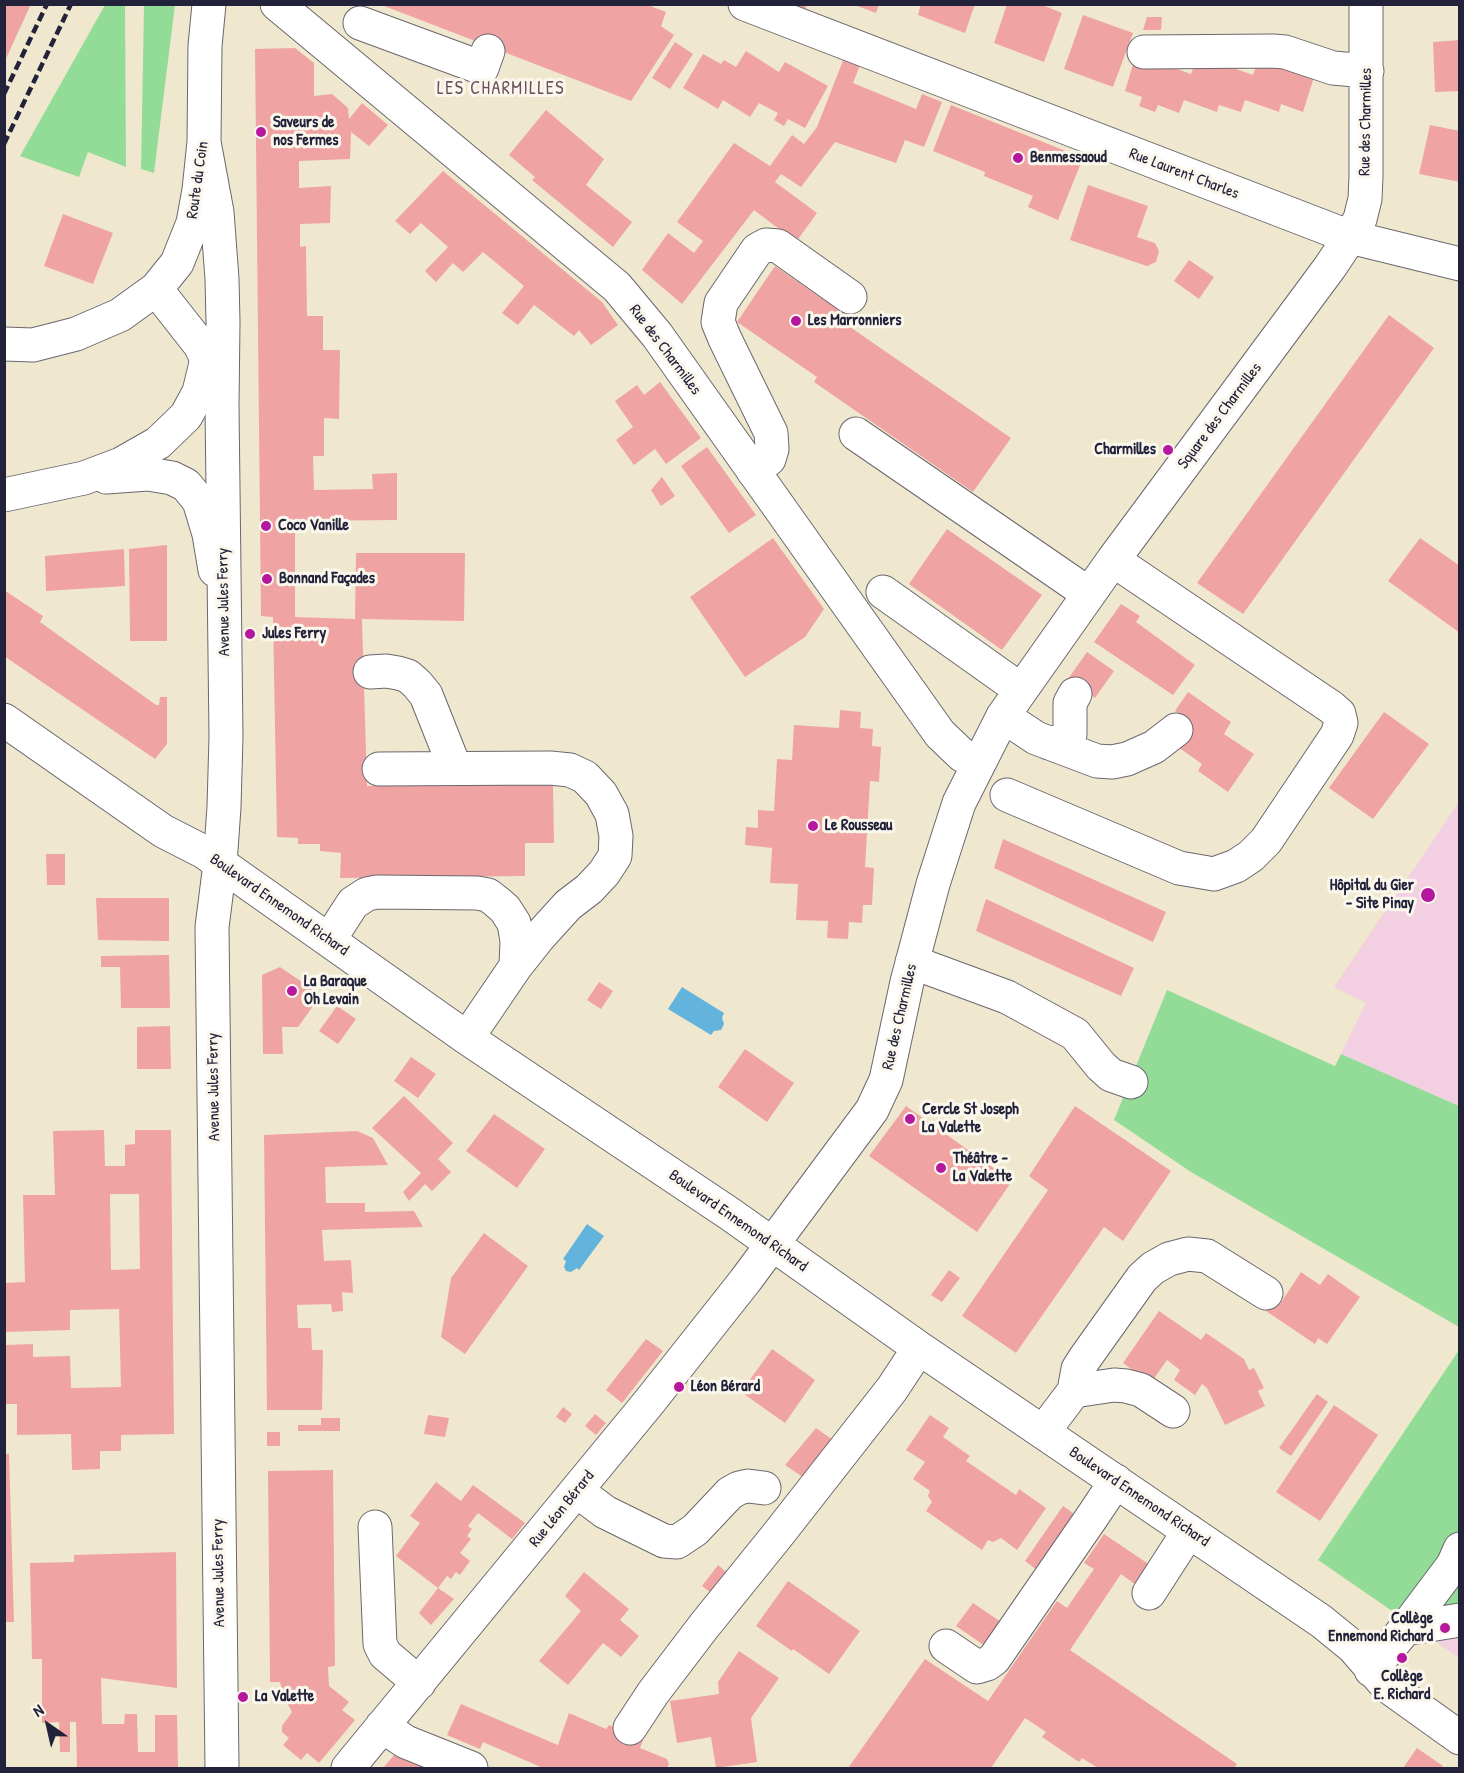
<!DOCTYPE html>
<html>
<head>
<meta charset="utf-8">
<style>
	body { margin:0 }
	#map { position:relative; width:1464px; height:1773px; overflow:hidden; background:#f0e8ce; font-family:"Patrick Hand",sans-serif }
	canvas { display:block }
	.frame { position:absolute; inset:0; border:6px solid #22223b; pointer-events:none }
	.north { position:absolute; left:18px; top:1695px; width:60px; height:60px; -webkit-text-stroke:4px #fbf7ec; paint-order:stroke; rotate:326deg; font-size:16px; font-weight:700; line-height:24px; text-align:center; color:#22223b }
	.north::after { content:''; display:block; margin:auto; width:21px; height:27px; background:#22223b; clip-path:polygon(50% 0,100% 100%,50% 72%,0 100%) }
</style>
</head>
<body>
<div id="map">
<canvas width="1464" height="1773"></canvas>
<div class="frame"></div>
<div class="north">N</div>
</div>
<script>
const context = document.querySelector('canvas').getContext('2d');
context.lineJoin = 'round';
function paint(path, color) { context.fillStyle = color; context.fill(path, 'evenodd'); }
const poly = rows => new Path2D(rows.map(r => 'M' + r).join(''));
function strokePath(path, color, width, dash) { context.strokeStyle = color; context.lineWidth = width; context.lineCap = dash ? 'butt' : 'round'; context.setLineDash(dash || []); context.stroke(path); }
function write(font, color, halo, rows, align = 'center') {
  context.font = font + ' "Patrick Hand",sans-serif'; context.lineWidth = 6; context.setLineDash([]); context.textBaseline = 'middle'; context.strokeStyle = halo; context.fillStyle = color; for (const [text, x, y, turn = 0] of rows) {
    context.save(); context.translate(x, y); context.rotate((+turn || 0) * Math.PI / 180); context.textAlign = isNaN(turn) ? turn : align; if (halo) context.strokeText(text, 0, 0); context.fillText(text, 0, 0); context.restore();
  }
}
const built = poly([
	[1459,802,1460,1106,1459,1106,1341,1054,1366,1003,1334,987],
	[1459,1604,1459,1658,1439,1644,1424,1611]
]);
const green = poly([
	[105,5,125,5,126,167,88,152,79,177,20,156],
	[144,5,175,5,154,173,141,169],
	[1167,990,1335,1066,1341,1054,1459,1106,1459,1327,1191,1172,1114,1120],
	[1459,1350,1459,1604,1398,1615,1318,1560]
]);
const water = poly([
	[682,987,724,1013,722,1018,724,1024,721,1030,714,1031,711,1035,668,1009],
	[587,1224,604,1236,579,1270,577,1268,571,1272,566,1271,564,1267,566,1261,563,1259]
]);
const building = poly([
	[4,4,31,4,4,63],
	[379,4,645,4,666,12,661,26,674,35,631,101],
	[791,4,807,4,805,10],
	[852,4,879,4,876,13],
	[921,4,975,4,965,33,918,15],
	[1007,4,1040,4,1062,13,1044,62,994,43],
	[1083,15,1133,33,1113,87,1064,69],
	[1147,17,1162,17,1161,30,1143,30],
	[1460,40,1460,91,1435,92,1433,42],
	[675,42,693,54,670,89,652,78],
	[295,48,314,63,314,96,332,94,348,108,349,119,362,103,388,125,369,146,351,132,350,159,299,161,299,188,331,186,330,223,300,224,300,247,306,246,307,316,323,316,323,350,340,350,339,419,324,418,324,456,313,456,314,490,373,489,372,474,397,473,397,520,295,521,295,617,355,619,356,553,465,553,464,621,362,619,367,786,553,784,554,843,525,843,525,876,340,878,341,853,320,851,320,844,298,844,298,838,277,837,273,617,261,616,255,49],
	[746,51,779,72,785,62,828,86,805,128,788,119,784,126,774,120,778,113,759,103,750,117,723,100,718,109,683,88,703,54,721,64,724,60,736,67],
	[844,58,860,65,853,83,916,109,922,94,942,102,924,147,905,140,896,163,835,142,801,187,781,174,775,182,817,213,796,242,754,210,682,304,642,270,668,233,694,253,703,241,677,222,734,143,770,166,792,135,804,144,817,127],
	[1152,60,1191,74,1196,61,1214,61,1253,75,1258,61,1276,61,1315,74,1303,112,1281,104,1279,112,1245,100,1241,112,1219,105,1217,112,1184,100,1179,113,1158,105,1155,112,1139,106,1142,97,1125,91,1134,61],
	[951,105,1083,158,1058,220,1028,207,1033,196,984,176,985,172,933,151],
	[546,110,604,159,586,185,632,222,613,247,532,180,535,177,509,155],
	[1430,125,1460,131,1460,182,1419,174],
	[443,171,602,302,618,325,591,345,579,330,574,336,534,305,518,325,502,313,524,286,483,252,463,272,453,263,436,282,425,271,448,247,421,223,410,234,395,221],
	[1088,185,1148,206,1137,237,1155,243,1159,251,1156,262,1147,266,1070,240],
	[63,214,113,233,93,284,44,266],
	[1189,260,1214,277,1199,299,1174,281],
	[775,266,855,321,850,327,1011,438,973,492,814,382,817,377,737,322],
	[1389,315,1434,348,1243,614,1197,583],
	[660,382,701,438,666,464,655,449,634,465,616,440,633,427,615,401,637,385,644,395],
	[707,447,756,515,729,533,681,466],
	[662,477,675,496,661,506,651,490],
	[947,529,1042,595,1002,650,909,584],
	[773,538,824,609,805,637,745,677,690,597],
	[1420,538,1460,566,1460,633,1388,581],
	[167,545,167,641,130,641,129,549],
	[124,549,125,586,46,591,45,556],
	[4,590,43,616,40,622,156,705,159,705,160,697,167,697,167,744,155,759,4,656],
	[1121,604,1140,616,1136,622,1195,665,1173,695,1094,642],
	[1087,652,1114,671,1095,698,1068,679],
	[1188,692,1231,722,1224,734,1254,754,1228,792,1198,771,1202,764,1178,747,1177,718,1180,714,1175,711],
	[840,710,861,712,860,728,873,729,872,746,881,747,879,782,870,781,865,867,874,868,872,905,863,905,862,923,849,922,848,939,827,938,828,921,796,920,798,884,770,883,772,848,745,845,746,827,758,828,758,810,774,811,777,759,792,760,794,725,839,728],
	[1384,712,1429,744,1373,819,1329,788],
	[1003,839,1166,912,1153,942,994,868],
	[46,854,65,854,65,885,47,885],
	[96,898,169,898,169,941,98,940],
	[986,899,1134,968,1121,996,976,931],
	[169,955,170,1008,121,1008,120,967,101,967,101,956],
	[280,967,321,995,298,1027,282,1027,283,1054,263,1054,262,975],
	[599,982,613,991,601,1009,587,1000],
	[337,1006,356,1019,338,1044,319,1031],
	[170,1026,171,1069,137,1069,137,1027],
	[745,1049,794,1083,767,1122,718,1087],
	[411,1057,436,1074,418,1098,394,1081],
	[404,1096,453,1143,438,1159,451,1172,432,1191,425,1184,409,1201,403,1192,421,1173,372,1128],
	[906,1106,1012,1181,977,1232,869,1156],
	[1075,1106,1171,1171,1123,1241,1104,1227,1016,1353,962,1316,1048,1190,1029,1176],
	[494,1114,545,1149,517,1188,466,1151],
	[104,1130,105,1166,125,1166,125,1145,135,1144,135,1130,171,1130,174,1434,121,1435,121,1451,100,1451,100,1469,72,1470,71,1434,17,1435,17,1404,4,1404,4,1345,33,1344,33,1357,70,1356,71,1388,121,1387,119,1309,70,1310,70,1330,4,1332,4,1283,25,1282,23,1195,55,1195,53,1131],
	[110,1194,139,1194,140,1269,111,1270],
	[357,1131,373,1138,388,1165,325,1167,326,1203,365,1203,365,1212,414,1211,423,1227,322,1230,324,1261,351,1260,353,1293,342,1292,343,1311,332,1312,331,1304,297,1305,298,1328,311,1328,312,1350,323,1350,322,1410,267,1410,264,1135],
	[484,1233,528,1266,465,1354,441,1337,451,1278],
	[949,1270,960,1278,942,1302,931,1295],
	[1301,1272,1320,1285,1328,1274,1360,1297,1327,1344,1318,1338,1315,1344,1266,1311,1274,1299,1280,1304],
	[1159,1311,1201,1340,1206,1333,1244,1359,1249,1370,1254,1368,1264,1388,1258,1391,1265,1406,1225,1425,1207,1388,1202,1384,1195,1395,1174,1380,1180,1370,1167,1360,1151,1383,1123,1363],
	[646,1339,663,1351,622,1403,606,1390],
	[772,1349,815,1380,785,1423,741,1392],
	[1317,1394,1328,1402,1291,1456,1279,1448],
	[1334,1405,1378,1435,1320,1521,1276,1492],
	[563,1407,572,1414,565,1423,556,1417],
	[595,1414,606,1423,596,1435,585,1426],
	[428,1415,449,1418,445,1437,424,1434],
	[930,1415,949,1428,943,1437,970,1456,966,1461,1016,1495,1019,1489,1046,1508,1017,1550,1001,1538,993,1542,988,1540,982,1550,926,1511,932,1502,928,1496,930,1491,913,1479,925,1462,906,1450],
	[321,1418,340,1418,340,1431,298,1431,298,1425,321,1425],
	[816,1428,837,1443,807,1480,785,1465],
	[267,1432,280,1432,280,1446,267,1446],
	[4,1454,9,1454,14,1622,4,1622],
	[333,1470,335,1666,328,1667,329,1686,349,1702,342,1710,355,1720,319,1763,307,1753,301,1760,283,1745,289,1738,282,1732,282,1726,292,1712,283,1695,280,1682,270,1682,268,1471],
	[436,1482,461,1501,473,1485,525,1523,512,1539,478,1513,468,1526,472,1529,467,1536,471,1539,460,1553,470,1561,460,1575,456,1572,451,1579,447,1576,438,1588,396,1556,420,1523,410,1516],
	[1063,1506,1076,1515,1037,1570,1025,1561],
	[1104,1534,1153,1567,1140,1588,1121,1574,1070,1650,1237,1764,1234,1768,1098,1768,1082,1758,1079,1762,1042,1737,1046,1732,1025,1718,991,1768,848,1768,925,1659,988,1701,1057,1601,1067,1608,1073,1599,1094,1569,1084,1563],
	[176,1552,177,1688,101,1678,102,1724,124,1724,125,1714,137,1714,138,1752,155,1752,155,1715,177,1715,178,1768,77,1768,76,1722,70,1722,70,1752,60,1752,59,1722,42,1723,42,1659,32,1659,30,1563,74,1562,74,1555],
	[718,1565,730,1575,714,1595,702,1586],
	[584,1572,629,1609,620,1620,639,1636,621,1657,603,1643,568,1685,539,1661,581,1611,565,1596],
	[788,1581,860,1631,829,1674,793,1649,792,1651,756,1626],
	[438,1588,454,1599,431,1625,419,1613],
	[973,1603,1001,1622,985,1646,956,1626],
	[739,1651,779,1678,751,1718,757,1762,716,1768,711,1737,677,1743,670,1701,719,1694,718,1682],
	[461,1704,558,1745,569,1713,606,1729,609,1725,643,1740,640,1748,667,1759,669,1764,667,1768,543,1768,483,1742,480,1749,447,1735],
	[1417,1748,1443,1766,1442,1768,1403,1768],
	[395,1754,431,1768,383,1768]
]);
const minor = poly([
	[277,4,617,287,657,335,940,734,962,755,978,764],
	[745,4,1350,237,1460,264],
	[360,23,482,68,488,51],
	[1144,52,1273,51,1285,52,1333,68,1367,71],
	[856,434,1089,594],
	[753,471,769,459,772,449,771,433,725,339,718,322,721,303,757,250,766,245,778,246,850,297],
	[106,477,148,474,172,478,186,485,199,501,209,534,215,570],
	[4,495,84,478,121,464,158,443,186,416,199,392,207,359],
	[883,592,1021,690],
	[370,672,386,671,398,673,408,676,417,684,426,695,455,768],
	[1003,716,1036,738,1097,761,1112,762,1127,759,1154,747,1176,730],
	[4,720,163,831,204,852,467,1038,730,1214,919,1348,1321,1621,1353,1647,1386,1685,1460,1738],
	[1049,743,1060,742,1070,734,1070,703,1075,694],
	[379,769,550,768,570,770,585,777,601,794,612,814,616,836,615,856,604,873,589,889,568,905,539,937,516,966,467,1038],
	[1007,795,1179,868,1214,874,1236,866,1251,856,1266,841,1337,735,1341,723,1339,714,1331,707,1113,560],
	[329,940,353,903,367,894,377,892,477,893,488,895,497,902,505,909,514,923,517,941,516,966],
	[912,962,1007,997,1075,1034,1101,1066,1111,1075,1131,1082],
	[1074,1391,1114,1385,1126,1386,1141,1390,1173,1411],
	[1043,1432,1074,1391,1078,1369,1085,1358,1142,1278,1153,1268,1169,1259,1188,1254,1207,1256,1266,1293],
	[577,1491,605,1512,664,1541,677,1542,695,1530,730,1493,739,1488,748,1486,764,1488],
	[375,1527,380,1644,385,1654,419,1683],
	[1149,1593,1189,1531],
	[1405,1629,1460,1620],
	[946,1646,977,1667,987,1664,994,1659,1092,1517,1116,1481],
	[1371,1670,1405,1629,1453,1565,1460,1549],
	[382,1726,406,1742,471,1768],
	[630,1728,653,1693,704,1626,776,1537,892,1389,919,1348],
	[348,1768,650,1401,745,1281,872,1110,886,1080,907,982,933,884,959,803,1003,716,1113,560,1330,267,1350,237,1360,219,1365,199,1366,176,1366,4]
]);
const major = poly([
	[204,142,217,212,222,279,223,322,222,406,226,737,224,807,220,864,212,927,222,1768],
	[156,289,200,345,207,359,217,385],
	[4,344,33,345,76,334,120,315,156,289,177,263,193,223,199,190,204,142,205,46,209,4]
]);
const rail = poly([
	[4,94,47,4],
	[4,144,71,4]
]);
const markers = [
	[261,132,6,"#b5179e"],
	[1018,158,6,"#b5179e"],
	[796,321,6,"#b5179e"],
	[1168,450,6,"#b5179e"],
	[266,526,6,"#b5179e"],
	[267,579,6,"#b5179e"],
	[250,634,6,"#b5179e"],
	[813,826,6,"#b5179e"],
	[1428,895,8,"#b5179e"],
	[292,991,6,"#b5179e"],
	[910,1119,6,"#b5179e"],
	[941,1168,6,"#b5179e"],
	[679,1387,6,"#b5179e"],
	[1445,1628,6,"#b5179e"],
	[1402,1658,6,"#b5179e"],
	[243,1697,6,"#b5179e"]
];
const streetNames = [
	["Rue des Charmilles",1366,122,-89],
	["Rue Laurent Charles",1184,174,21],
	["Route du Coin",198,180,-82],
	["Rue des Charmilles",665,350,53],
	["Square des Charmilles",1220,416,-53],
	["Avenue Jules Ferry",224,602,-91],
	["Boulevard Ennemond Richard",279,905,35],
	["Rue des Charmilles",900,1017,-77],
	["Avenue Jules Ferry",214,1087,-91],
	["Boulevard Ennemond Richard",738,1221,35],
	["Boulevard Ennemond Richard",1139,1497,34],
	["Rue Léon Bérard",562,1509,-51],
	["Avenue Jules Ferry",219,1573,-91]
];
const poiNames = [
	["Saveurs de",273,123],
	["nos Fermes",273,141],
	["Benmessaoud",1030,158],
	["Les Marronniers",808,321],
	["Charmilles",1156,450,"right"],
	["Coco Vanille",278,526],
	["Bonnand Façades",279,579],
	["Jules Ferry",262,634],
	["Le Rousseau",825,826],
	["Hôpital du Gier",1414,886,"right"],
	["- Site Pinay",1414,904,"right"],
	["La Baraque",304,982],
	["Oh Levain",304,1000],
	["Cercle St Joseph",922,1110],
	["La Valette",922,1128],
	["Théâtre -",953,1159],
	["La Valette",953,1177],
	["Léon Bérard",691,1387],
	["Collège",1433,1619,"right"],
	["Ennemond Richard",1433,1637,"right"],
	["Collège",1402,1677,"center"],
	["E. Richard",1402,1695,"center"],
	["La Valette",255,1697]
];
const neighbourhoodNames = [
	["LES CHARMILLES",501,89]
];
paint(built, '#f2cfe1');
paint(green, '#93dc98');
paint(water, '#62b4dd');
paint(building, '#efa4a3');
strokePath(minor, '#6a676e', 35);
strokePath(major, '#6a676e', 35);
strokePath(minor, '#fff', 33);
strokePath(major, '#fff', 33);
strokePath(rail, '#22223b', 4.5, [9, 4.5]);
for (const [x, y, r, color] of markers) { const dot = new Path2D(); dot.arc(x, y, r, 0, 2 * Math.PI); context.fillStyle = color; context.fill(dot); strokePath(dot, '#fbf7ec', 2); }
write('16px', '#22223b', '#fbf7ec', streetNames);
write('bold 16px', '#22223b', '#fbf7ec', poiNames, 'left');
context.letterSpacing = '1.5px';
write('18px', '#6a505f', '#fbf7ec', neighbourhoodNames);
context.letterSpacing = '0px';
</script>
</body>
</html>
